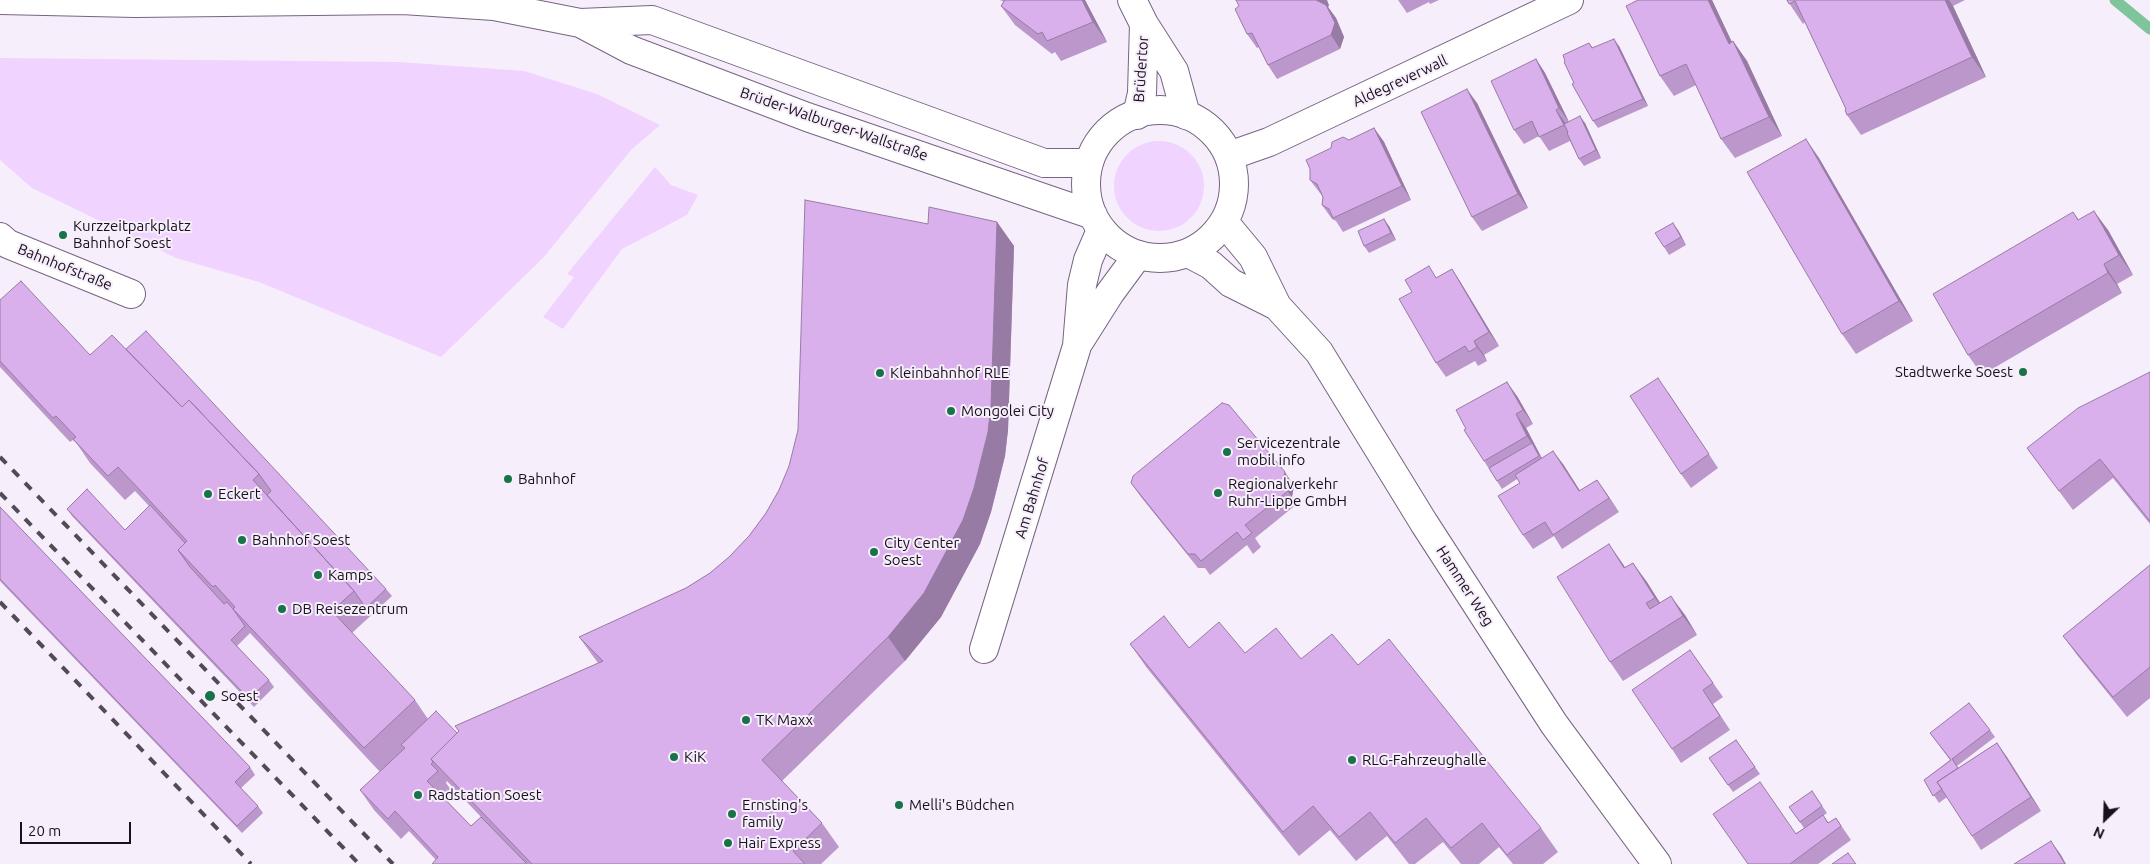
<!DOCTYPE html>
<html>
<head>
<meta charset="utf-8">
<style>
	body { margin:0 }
	#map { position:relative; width:2150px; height:864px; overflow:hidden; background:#f7eefb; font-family:Ubuntu,sans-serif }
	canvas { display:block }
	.north { position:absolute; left:2080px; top:794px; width:50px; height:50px; -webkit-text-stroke:4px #f7eefb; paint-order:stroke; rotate:204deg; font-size:14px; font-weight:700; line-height:20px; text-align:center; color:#18101b }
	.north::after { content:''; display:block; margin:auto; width:18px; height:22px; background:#18101b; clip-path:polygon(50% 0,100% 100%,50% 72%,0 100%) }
	.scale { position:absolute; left:20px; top:822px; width:111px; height:22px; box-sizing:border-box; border:2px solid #18101b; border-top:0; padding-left:6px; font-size:15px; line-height:18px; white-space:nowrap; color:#18101b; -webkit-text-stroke:4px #f7eefb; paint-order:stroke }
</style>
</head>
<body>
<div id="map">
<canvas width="2150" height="864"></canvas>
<div class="north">N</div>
<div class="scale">20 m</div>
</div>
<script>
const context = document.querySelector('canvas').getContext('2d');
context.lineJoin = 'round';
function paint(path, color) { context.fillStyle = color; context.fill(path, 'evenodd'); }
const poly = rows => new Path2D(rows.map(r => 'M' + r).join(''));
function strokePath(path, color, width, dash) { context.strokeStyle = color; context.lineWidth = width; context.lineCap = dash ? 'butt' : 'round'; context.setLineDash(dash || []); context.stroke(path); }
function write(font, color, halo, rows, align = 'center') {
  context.font = font + ' Ubuntu,sans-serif'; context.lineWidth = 4; context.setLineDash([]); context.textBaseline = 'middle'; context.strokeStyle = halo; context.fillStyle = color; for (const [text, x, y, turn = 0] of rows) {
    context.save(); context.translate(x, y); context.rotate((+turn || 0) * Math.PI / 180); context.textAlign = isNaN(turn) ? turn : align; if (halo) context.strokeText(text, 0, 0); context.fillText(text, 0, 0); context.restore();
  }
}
const green = poly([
	[0,58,399,62,524,71,597,94,660,125,631,150,543,258,441,357,259,282,176,258,32,188,0,160],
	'1114 186a45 45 0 1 1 90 0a45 45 0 1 1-90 0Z',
	[655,167,671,185,698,195,687,215,622,249,563,329,543,317,574,277,567,274]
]);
const stream = poly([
	[2115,0,2150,29]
]);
const minor = poly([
	[1132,0,1144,24,1174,71,1186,115],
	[1137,115,1142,93,1144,24],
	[0,237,8,244,131,294],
	[1079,342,1110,293,1138,255],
	[984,649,1077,346,1082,285,1088,260,1101,230]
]);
const tertiary = poly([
	[0,0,135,3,403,0,494,6,580,23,652,20,1044,163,1089,163],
	[580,23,631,50,807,117,1093,215],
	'1086 184a74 74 0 1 1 148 0a74 74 0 1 1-148 0Z',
	[1229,156,1269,142,1569,0],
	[1224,222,1253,257,1277,306,1319,352,1327,365,1424,523,1554,724,1657,864],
	[1188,253,1211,265,1231,283,1277,306]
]);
const rail = poly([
	[0,457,393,864],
	[0,493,359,864],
	[0,602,251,864]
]);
const wall = poly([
	[1000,0,1085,0,1107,42,1061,61,1055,52,1052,54,1015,25,1001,6,1004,2],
	[1398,0,1439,0,1430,4,1429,2,1407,13],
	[1638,0,1712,0,1732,42,1733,41,1747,61,1782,136,1735,158,1721,139,1696,85,1674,96,1660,76],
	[1787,0,1965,0,1953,6,1986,77,1861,135,1847,115,1846,109,1805,22,1803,24],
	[1329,5,1328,7,1336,18,1344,37,1340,49,1277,79,1268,65,1259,47,1257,48,1247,34,1239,6],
	[1589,43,1593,48,1619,46,1648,106,1598,128,1593,121,1574,83],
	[1536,59,1545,73,1569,122,1585,123,1601,158,1584,166,1579,159,1570,141,1549,151,1539,136,1524,144,1514,130],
	[1477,103,1528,208,1482,231,1472,217],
	[1374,128,1384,142,1411,200,1343,232,1336,221,1332,219,1322,205,1323,197,1310,180,1349,140],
	[1819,158,1913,321,1856,354,1842,334],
	[2073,212,2079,220,2108,230,2133,275,2117,284,2122,293,1982,375,1968,355],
	[997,222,1014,246,1008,430,1005,456,991,512,980,544,941,617,905,661,782,781,822,823,839,847,821,864,432,864,436,860,409,831,401,839,374,810,360,790,380,772,250,633,237,646,269,680,274,687,254,707,72,516,67,509,125,530,149,506,135,491,125,500,90,463,77,444,73,440,70,442,0,367,0,300,90,355,126,349,386,589,392,596,352,633,415,700,428,719,457,733,459,731,455,726,598,663,579,637,686,588,710,573,729,557,749,536,766,513,928,224],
	[447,781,481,817,471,826,444,798,451,790,446,783],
	[1389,226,1396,240,1369,253,1364,246],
	[1678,230,1686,245,1669,255,1664,247],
	[1452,269,1461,283,1499,346,1484,355,1487,361,1478,366,1475,361,1446,377,1436,363,1412,292],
	[2150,372,2150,524,2113,478,2073,510,2027,448],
	[1668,392,1718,468,1691,488,1681,474],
	[1517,396,1533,424,1526,428,1542,458,1563,464,1580,491,1597,480,1619,512,1562,549,1554,536,1533,549,1523,535,1520,483,1517,479,1502,489,1484,461],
	[1131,483,1294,486,1292,497,1297,504,1255,538,1261,547,1253,554,1247,545,1210,575,1205,568,1198,568,1141,497],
	[0,507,250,767,255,775,241,788,258,806,263,813,242,833,0,581],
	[1633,563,1660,603,1685,615,1697,635,1623,681,1610,662,1625,568],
	[2150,565,2150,698,2127,717,2077,655,2063,636],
	[1130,644,1189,648,1358,665,1541,828,1558,852,1543,864,1513,864,1499,847,1479,864,1461,864,1443,842,1415,864,1409,864,1387,836,1356,861,1330,830,1299,856,1147,668],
	[1690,650,1723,697,1713,704,1730,730,1681,763,1672,749],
	[1990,730,1995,737,1957,766,1958,768,1997,743,2041,811,1981,850,1947,797,1939,803,1924,780,1950,760,1930,733],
	[1736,740,1760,774,1733,792,1709,758],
	[1812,791,1827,813,1823,816,1829,823,1836,818,1851,840,1818,864,1748,864,1804,828,1789,807]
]);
const shadedWall = poly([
	[1082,0,1085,0,1107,42,1093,22],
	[1316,0,1327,0,1329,5,1328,7,1336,18,1344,37,1340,49,1331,35,1325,14],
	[1708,0,1712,0,1742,64,1729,44],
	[1945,0,1949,0,1953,6,1986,77,1972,57],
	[1614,39,1619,46,1648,106,1643,99],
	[1733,41,1747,61,1782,136,1769,117],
	[1536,59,1545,73,1569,122,1559,108],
	[1467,89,1477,103,1528,208,1518,194],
	[1556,110,1566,124,1573,139,1564,125],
	[1580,116,1585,123,1601,158,1596,150],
	[1374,128,1384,142,1411,200,1402,186],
	[1806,139,1819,158,1913,321,1899,301],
	[2094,211,2108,230,2133,275,2119,255],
	[1384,219,1389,226,1396,240,1391,233],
	[997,222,1014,246,1008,430,1005,456,991,512,980,544,941,617,905,661,888,637],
	[1673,223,1678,230,1686,245,1681,237],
	[2104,264,2117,284,2122,293,2108,273],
	[1452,269,1461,283,1499,346,1489,332],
	[1474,341,1484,355,1487,361,1477,347],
	[1507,382,1517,396,1533,424,1523,410],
	[1516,414,1526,428,1544,463,1527,436],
	[1553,451,1563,464,1589,505,1579,491],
	[1285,472,1294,486,1292,497,1282,484],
	[1597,480,1607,494,1619,512,1609,498],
	[1609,544,1623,564,1638,588,1624,568],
	[1633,563,1647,582,1669,617,1655,598],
	[1671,596,1685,615,1697,635,1683,616],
	[1997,743,2007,757,2041,811,2031,797],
	[2051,841,2061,855,2066,864,2065,864]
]);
const building = poly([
	[1005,0,1082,0,1093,22,1047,41,1042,32,1038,34,1001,6,1005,0],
	[1236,0,1316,0,1326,5,1335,23,1331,35,1268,65,1252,33,1247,34,1235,9,1239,6,1236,0],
	[1638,0,1708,0,1729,44,1733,41,1769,117,1721,139,1686,64,1660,76,1626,6,1638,0],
	[1787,0,1945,0,1972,57,1847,115,1845,110,1846,109,1795,1,1789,4,1787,0],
	[1614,39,1643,99,1593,121,1572,84,1574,83,1564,62,1565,61,1563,55,1589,43,1592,48,1614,39],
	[1536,59,1559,108,1556,110,1564,125,1539,137,1532,121,1514,130,1491,81,1536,59],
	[1467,89,1518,194,1472,217,1421,112,1467,89],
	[1580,116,1596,150,1579,159,1567,133,1568,132,1564,124,1580,116],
	[1374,128,1402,186,1333,218,1329,209,1322,205,1323,197,1317,184,1310,180,1310,169,1306,160,1331,148,1332,142,1343,137,1349,140,1374,128],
	[1806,139,1899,301,1842,334,1747,172,1806,139],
	[805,200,928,224,929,207,997,222,991,406,988,432,974,488,963,520,924,593,888,637,762,760,822,823,793,851,805,864,532,864,431,759,459,731,455,726,603,661,579,637,686,588,710,573,729,557,749,536,766,513,779,490,789,466,798,430,805,200],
	[2094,211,2119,255,2104,264,2108,273,1968,355,1933,294,2073,212,2078,220,2094,211],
	[1384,219,1391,233,1364,246,1358,231,1384,219],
	[1673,223,1681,237,1664,247,1655,233,1673,223],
	[1429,266,1436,278,1452,269,1489,332,1474,341,1477,347,1469,352,1465,346,1436,363,1399,299,1412,292,1405,280,1429,266],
	[21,281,90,355,112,335,182,407,189,400,259,474,253,480,354,591,332,611,415,700,364,748,233,609,235,607,215,585,213,587,178,550,187,541,138,488,118,467,108,476,73,439,76,437,56,416,53,418,0,361,0,300,21,281],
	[146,331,386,589,366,608,354,591,267,495,271,491,259,474,189,400,182,407,126,349,146,331],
	[2150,372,2150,521,2100,459,2059,491,2027,448,2078,408,2150,372],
	[1658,378,1709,454,1681,474,1630,396,1658,378],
	[1507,382,1523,410,1516,414,1527,436,1484,461,1464,430,1466,429,1456,410,1507,382],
	[1222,403,1229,405,1285,472,1282,484,1288,491,1245,525,1252,533,1243,540,1237,532,1201,561,1195,554,1188,554,1131,483,1133,476,1222,403],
	[1532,443,1539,456,1497,481,1489,468,1532,443],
	[1553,451,1579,491,1597,480,1609,498,1553,535,1545,522,1523,535,1498,496,1520,483,1515,475,1553,451],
	[87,489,125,530,150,505,185,543,178,550,190,567,224,604,227,602,233,609,245,626,231,640,269,680,249,699,67,509,87,489],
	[0,507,250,767,235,782,258,806,237,826,0,579,0,507],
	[1609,544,1624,568,1633,563,1655,598,1646,603,1650,609,1671,596,1683,616,1610,662,1557,577,1609,544],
	[2150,565,2150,667,2113,697,2063,636,2150,565],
	[1164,616,1189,648,1219,622,1245,653,1276,628,1301,659,1332,634,1358,665,1389,639,1541,828,1507,855,1482,823,1451,848,1426,818,1395,843,1370,812,1339,837,1313,806,1283,832,1130,644,1164,616],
	[1690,650,1713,683,1703,690,1720,716,1672,749,1632,690,1690,650],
	[1969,703,1990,730,1952,759,1958,768,1937,782,1942,789,1933,796,1924,780,1951,760,1930,733,1969,703],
	[436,711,457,733,431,759,433,762,431,764,438,771,427,781,471,826,481,817,527,864,432,864,438,857,395,811,388,819,360,790,405,748,401,745,436,711],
	[1736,740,1755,767,1728,785,1709,758,1736,740],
	[1997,743,2031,797,1972,836,1937,782,1997,743],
	[1760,782,1796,834,1823,815,1828,823,1836,818,1841,826,1790,864,1748,864,1713,814,1760,782],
	[1812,791,1822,806,1800,822,1789,807,1812,791],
	[2051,841,2065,864,2014,864,2051,841],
	[1848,853,1856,864,1832,864,1848,853]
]);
const markers = [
	[63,235,5,"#187348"],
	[2023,372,5,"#187348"],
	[880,373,5,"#187348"],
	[951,411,5,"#187348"],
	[1227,452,5,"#187348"],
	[508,479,5,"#187348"],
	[1218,493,5,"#187348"],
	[208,494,5,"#187348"],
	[242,540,5,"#187348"],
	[874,552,5,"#187348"],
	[318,575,5,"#187348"],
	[282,609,5,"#187348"],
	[210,696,6,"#187348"],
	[746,720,5,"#187348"],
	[674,757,5,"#187348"],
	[1352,760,5,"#187348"],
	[418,795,5,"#187348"],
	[899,805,5,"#187348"],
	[732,814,5,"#187348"],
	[728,843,5,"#187348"]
];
const streetNames = [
	["Brüdertor",1141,69,-86],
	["Aldegreverwall",1400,81,-25],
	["Brüder-Walburger-Wallstraße",834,124,19],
	["Bahnhofstraße",65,267,22],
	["Am Bahnhof",1032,498,-73],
	["Hammer Weg",1465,586,57]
];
const poiNames = [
	["Kurzzeitparkplatz",73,226],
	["Bahnhof Soest",73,243],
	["Stadtwerke Soest",2013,372,"right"],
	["Kleinbahnhof RLE",890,373],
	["Mongolei City",961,411],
	["Servicezentrale",1237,443],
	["mobil info",1237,460],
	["Bahnhof",518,479],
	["Regionalverkehr",1228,484],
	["Ruhr-Lippe GmbH",1228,501],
	["Eckert",218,494],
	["Bahnhof Soest",252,540],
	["City Center",884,543],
	["Soest",884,560],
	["Kamps",328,575],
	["DB Reisezentrum",292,609],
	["Soest",221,696],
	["TK Maxx",756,720],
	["KiK",684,757],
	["RLG-Fahrzeughalle",1362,760],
	["Radstation Soest",428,795],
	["Ernsting's",742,805],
	["family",742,822],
	["Melli's Büdchen",909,805],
	["Hair Express",738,843]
];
paint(green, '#f0d3ff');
strokePath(stream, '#7fc59b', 11);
strokePath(minor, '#776481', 30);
strokePath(tertiary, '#776481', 30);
strokePath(minor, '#fff', 28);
strokePath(tertiary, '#fff', 28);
strokePath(rail, '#524a55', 4, [9, 9]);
paint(wall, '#bb97cb');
paint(shadedWall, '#987ba5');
paint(building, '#d9b0ec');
strokePath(building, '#987ba5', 1);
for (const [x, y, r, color] of markers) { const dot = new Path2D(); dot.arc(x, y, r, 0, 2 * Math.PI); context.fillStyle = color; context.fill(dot); strokePath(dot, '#f7eefb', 2); }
write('15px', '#18101b', '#f7eefb', streetNames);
write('15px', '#18101b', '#f7eefb', poiNames, 'left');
</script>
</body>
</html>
